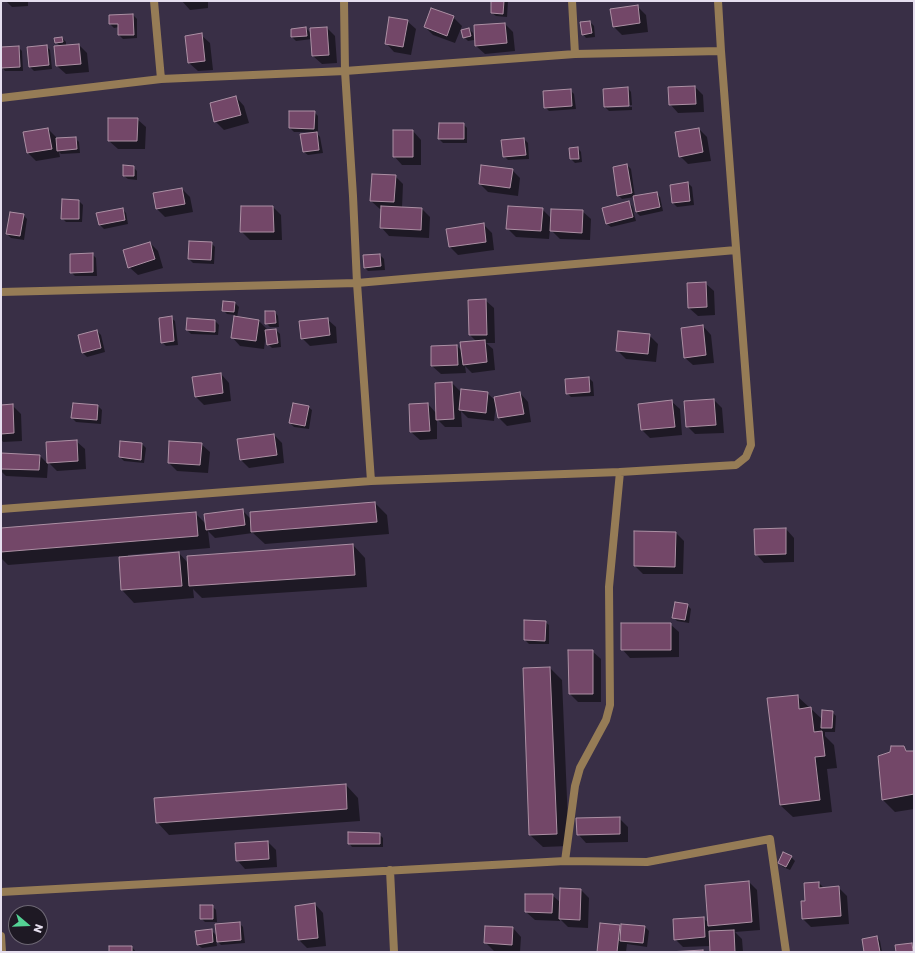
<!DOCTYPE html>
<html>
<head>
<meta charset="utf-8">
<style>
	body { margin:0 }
	#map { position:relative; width:915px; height:953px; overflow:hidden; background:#392f46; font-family:Poppins,sans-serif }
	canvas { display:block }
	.frame { position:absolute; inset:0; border:2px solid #e6dfef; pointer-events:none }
	.north { position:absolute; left:8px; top:905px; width:40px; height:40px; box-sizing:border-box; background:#1e1924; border:1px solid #6e6875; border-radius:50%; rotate:109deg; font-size:11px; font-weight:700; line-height:16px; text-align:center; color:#e6dfef }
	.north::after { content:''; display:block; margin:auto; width:14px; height:18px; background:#54d395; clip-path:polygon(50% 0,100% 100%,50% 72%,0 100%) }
</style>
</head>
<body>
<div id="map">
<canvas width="915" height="953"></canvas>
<div class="frame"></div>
<div class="north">N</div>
</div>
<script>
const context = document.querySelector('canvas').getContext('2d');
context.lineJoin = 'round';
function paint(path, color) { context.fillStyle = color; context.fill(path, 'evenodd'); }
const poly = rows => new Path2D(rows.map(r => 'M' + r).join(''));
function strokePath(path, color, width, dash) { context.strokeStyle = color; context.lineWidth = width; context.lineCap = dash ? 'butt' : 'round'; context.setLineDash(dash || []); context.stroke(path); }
const shadow = poly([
	[6,1,28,1,28,6,12,7],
	[182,1,208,1,208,8,190,10],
	[492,1,508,1,507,17,496,16,492,13],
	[637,6,646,15,648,32,622,35,614,27],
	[133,15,137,19,137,38,123,39,119,35,119,27,114,28,110,24,110,16],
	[453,17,462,26,455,43,433,35,425,27],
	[407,21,416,29,411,55,394,52,386,43],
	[590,22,594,26,595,37,586,38,583,34],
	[505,24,513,32,515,51,485,54,476,46],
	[306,28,312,34,327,28,335,36,337,63,322,64,313,56,312,39,296,41,292,37],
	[469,29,473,33,474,40,468,41,464,37],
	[201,35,210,43,213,70,198,71,189,63,186,36],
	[62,38,66,42,66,46,79,45,87,53,89,72,66,74,57,66,60,46,56,42],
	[46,46,50,50,52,69,34,71,30,67,28,48],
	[18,47,22,51,23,71,5,71,2,67,1,48],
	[695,87,703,95,704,112,678,113,670,104],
	[628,88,631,92,632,105,607,106,607,108,632,107,632,110,609,111,605,107],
	[570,90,574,94,576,109,549,111,545,107],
	[236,97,244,106,249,123,224,130,215,121],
	[314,112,318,116,318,132,316,132,320,137,323,153,308,155,304,152,313,132,294,132,290,128],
	[137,119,146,127,145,149,118,149,109,141],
	[463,124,467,128,467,143,443,143,439,139],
	[48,129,56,137,57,139,75,138,79,142,80,153,61,154,59,152,60,157,36,161,28,153,24,133],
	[699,129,707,137,711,161,688,164,680,156],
	[413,131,421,140,421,165,402,165,394,156],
	[524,139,528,143,529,159,508,160,504,156],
	[578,148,581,152,582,162,575,163,571,159],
	[627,165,631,169,635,197,656,193,660,197,663,211,640,216,636,212,634,197,622,199,618,195],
	[482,166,512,170,520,178,518,196,488,192,480,184],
	[133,167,137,171,137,180,128,179,124,176],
	[395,176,403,184,402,208,422,209,430,217,429,238,389,236,381,227,382,209,380,209,371,201],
	[688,183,692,187,694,205,677,207,673,203,671,185],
	[182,189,190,197,193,212,165,217,157,209,154,194],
	[63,200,79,201,83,205,82,222,66,222,62,218],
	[628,202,632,206,636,221,611,227,607,224],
	[273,207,281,215,282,240,250,240,241,231],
	[122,209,126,213,128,224,104,229,100,225,98,214],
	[542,209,552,219,582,211,591,219,590,240,560,239,550,229,549,239,516,237,507,228],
	[23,215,27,219,24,240,11,238,7,234],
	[483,224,492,233,494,250,458,255,450,247],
	[150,243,158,251,163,268,138,275,129,267],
	[211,243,215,247,214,264,193,263,189,259],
	[92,254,96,258,97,276,75,276,71,272],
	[380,255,384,259,385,270,368,271,364,267],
	[705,283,714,291,715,315,698,316,689,308],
	[485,300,494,308,495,343,486,343,493,349,495,370,472,373,465,366,466,373,441,374,432,366,457,346,462,351,477,342,470,335],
	[235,303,239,307,237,317,258,320,267,329,266,331,276,330,280,334,281,347,272,348,268,344,266,333,264,349,240,346,232,337,235,315,227,314,223,310],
	[275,312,278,316,279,327,270,327,266,323],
	[171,318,175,321,178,345,166,346,162,342],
	[327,319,336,327,337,343,310,346,302,338],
	[215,321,219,325,218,335,191,334,187,330],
	[703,326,711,335,714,363,693,365,684,357],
	[97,331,101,335,105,352,87,357,83,353],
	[649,335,658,344,656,362,626,359,617,350],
	[221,374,229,383,231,401,204,405,196,397],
	[589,378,593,382,594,396,571,397,567,393,566,380],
	[452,383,462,393,487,393,496,401,520,393,528,402,531,422,507,426,499,418,496,404,494,421,468,418,461,411,462,427,445,427,437,419,437,439,420,440,411,432,428,404,436,413],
	[714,400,722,408,724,433,695,434,687,426],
	[671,401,680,409,682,435,650,438,642,430],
	[12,405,21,414,22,441,3,442,1,439,1,406],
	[98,406,102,410,101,424,76,422,72,418],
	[308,407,312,410,309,429,294,427,290,423],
	[274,435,282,443,284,463,249,468,241,460],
	[76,441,85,449,86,469,57,471,48,462],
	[142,444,146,448,144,463,124,461,120,457],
	[201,444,210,452,208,473,177,471,169,463],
	[1,454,40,456,48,464,47,478,6,476,1,471],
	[375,503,387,515,389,534,265,544,253,533,215,538,208,531,210,548,128,555,128,557,179,553,188,563,353,545,365,558,367,587,202,598,193,589,194,598,134,603,122,590,120,556,8,565,1,558,1,529,195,513,206,524,242,510,251,519],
	[786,529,794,538,794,562,764,563,756,554],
	[676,533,684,541,683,574,643,574,635,566],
	[687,605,691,609,689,623,677,621,673,617],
	[545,622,549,625,549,644,529,644,525,640],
	[670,624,679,632,679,657,630,658,622,649],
	[592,651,601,659,601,702,578,702,570,694],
	[550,668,562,680,569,846,543,847,530,835],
	[797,696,822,719,832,712,836,716,835,732,825,732,825,736,834,745,837,768,827,769,832,812,793,817,780,805],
	[903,747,908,752,914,752,914,809,895,812,882,799],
	[346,785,358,798,360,821,169,835,157,822],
	[619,818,628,827,628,842,586,843,578,834],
	[379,834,383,838,383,847,352,847,349,843],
	[268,842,276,850,277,867,245,869,237,860],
	[791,857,795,861,790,870,783,867,779,863],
	[749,882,757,890,760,930,735,932,742,939,743,952,711,952,711,946,683,947,675,939,703,918,709,923],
	[819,883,824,888,838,887,847,896,849,924,811,927,803,919,806,902],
	[581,890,589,898,588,928,568,927,560,919,560,921,535,920,526,912,526,895,552,895,561,903],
	[315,904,323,913,326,946,307,948,299,940],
	[212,906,216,910,217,922,205,922,201,918],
	[239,923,243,927,245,943,221,945,216,940,217,946,202,948,198,945,211,930,217,936],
	[619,926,622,928,645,927,649,931,647,947,627,944,626,952,598,952],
	[513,928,521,937,520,952,494,951,485,942],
	[877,937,880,941,882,952,865,952],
	[912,944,914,947,914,952,897,952],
	[132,947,136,952,110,952]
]);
const building = poly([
	[491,1,504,1,503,14,491,13,491,1],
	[638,5,640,23,613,27,610,9,638,5],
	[431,8,454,16,447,36,424,27,431,8],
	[133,14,134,35,118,35,118,24,109,24,109,15,133,14],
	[389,17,408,20,403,47,385,44,389,17],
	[590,21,592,33,582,35,580,22,590,21],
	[505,23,507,43,475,46,474,25,505,23],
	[306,27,307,36,291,37,291,29,306,27],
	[327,27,329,55,312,56,310,28,327,27],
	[469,28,471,36,463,38,461,30,469,28],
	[202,33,205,61,188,63,185,36,202,33],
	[62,37,63,42,55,43,54,38,62,37],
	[79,44,81,64,56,66,54,46,79,44],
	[47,45,49,65,29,67,27,47,47,45],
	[19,46,20,67,1,68,1,47,19,46],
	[695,86,696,104,669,105,668,87,695,86],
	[628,87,629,106,604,107,603,89,628,87],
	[571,89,572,106,544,108,543,91,571,89],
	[236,96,241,115,214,122,210,103,236,96],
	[289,111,315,111,314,129,289,128,289,111],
	[108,118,138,118,137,141,108,141,108,118],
	[439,123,464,123,464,139,438,139,439,123],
	[48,128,52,149,27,153,23,132,48,128],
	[699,128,703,152,679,157,675,132,699,128],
	[393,130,413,130,413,157,393,157,393,130],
	[317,132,319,150,303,152,300,134,317,132],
	[76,137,77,149,57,151,56,138,76,137],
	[524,138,526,155,503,157,501,140,524,138],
	[578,147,579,159,570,159,569,148,578,147],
	[627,164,632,193,617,196,613,167,627,164],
	[123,165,134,166,134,176,123,176,123,165],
	[481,165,513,169,510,188,479,184,481,165],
	[372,174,396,175,394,202,370,201,372,174],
	[688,182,690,201,672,203,670,185,688,182],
	[182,188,185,204,156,209,153,193,182,188],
	[657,192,660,207,636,212,633,196,657,192],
	[62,199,79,200,79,219,61,219,62,199],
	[629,201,633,217,606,224,602,208,629,201],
	[241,206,273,206,274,232,240,232,241,206],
	[381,206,422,208,421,230,380,228,381,206],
	[508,206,543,208,541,231,506,229,508,206],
	[123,208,125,220,99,225,96,213,123,208],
	[551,209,583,210,582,233,550,231,551,209],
	[10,212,24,214,20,236,6,234,10,212],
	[484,223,486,242,449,247,446,229,484,223],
	[189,241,212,242,211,260,188,259,189,241],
	[150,242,155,259,128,268,123,250,150,242],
	[93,253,93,272,70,273,70,254,93,253],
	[380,254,381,266,364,268,363,255,380,254],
	[706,282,707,307,688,308,687,283,706,282],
	[486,299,487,335,469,335,468,300,486,299],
	[223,301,235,302,234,312,222,311,223,301],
	[265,311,275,311,276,323,265,324,265,311],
	[172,316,174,341,161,343,159,318,172,316],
	[234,316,259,320,256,341,231,338,234,316],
	[187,318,215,320,215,332,186,330,187,318],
	[328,318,330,335,301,339,299,321,328,318],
	[703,325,706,355,684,358,681,328,703,325],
	[276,329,278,343,267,345,265,330,276,329],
	[97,330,101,348,82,353,78,335,97,330],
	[618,331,650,334,648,354,616,351,618,331],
	[485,340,487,362,463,365,460,342,485,340],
	[457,345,458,365,431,366,431,346,457,345],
	[221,373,223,393,195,397,192,377,221,373],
	[589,377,590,392,566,394,565,379,589,377],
	[452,382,454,419,436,420,435,383,452,382],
	[461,389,488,392,486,413,459,410,461,389],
	[520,392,524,414,498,418,494,397,520,392],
	[714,399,716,425,686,427,684,401,714,399],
	[672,400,675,427,641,430,638,404,672,400],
	[73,403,98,405,97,420,71,418,73,403],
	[293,403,309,406,305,426,289,423,293,403],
	[428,403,430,431,410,432,409,404,428,403],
	[13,404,14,433,1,434,1,405,13,404],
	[274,434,277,455,240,460,237,439,274,434],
	[77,440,78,461,47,463,46,442,77,440],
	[120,441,142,443,141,460,119,457,120,441],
	[169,441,202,443,200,465,168,463,169,441],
	[1,453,40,455,39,470,1,469,1,453],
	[375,502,377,522,251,532,250,512,375,502],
	[243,509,245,525,206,530,204,514,243,509],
	[196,512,198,536,1,552,1,528,196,512],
	[786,528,786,554,755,555,754,529,786,528],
	[634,531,676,532,675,567,634,566,634,531],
	[353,544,355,575,189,586,187,556,353,544],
	[179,552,182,586,121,590,119,557,179,552],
	[675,602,688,604,685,620,672,618,675,602],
	[524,620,546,621,545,641,524,640,524,620],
	[621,623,671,623,671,650,621,650,621,623],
	[568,650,593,650,593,694,569,694,568,650],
	[550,667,557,834,529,835,523,668,550,667],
	[798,695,799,709,811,707,814,732,822,731,825,756,815,757,820,800,780,805,767,698,798,695],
	[822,710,833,711,832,728,821,728,822,710],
	[891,746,904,746,906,751,914,751,914,794,882,800,878,756,890,752,891,746],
	[346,784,347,809,156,823,154,798,346,784],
	[620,817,620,834,577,835,576,818,620,817],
	[348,832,380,833,380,844,348,844,348,832],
	[268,841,269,859,236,861,235,843,268,841],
	[783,852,792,856,786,867,778,863,783,852],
	[749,881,752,922,708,926,705,885,749,881],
	[819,882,819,888,839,886,841,916,802,919,801,901,805,901,804,883,819,882],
	[560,888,581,889,580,920,559,919,560,888],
	[525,894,553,894,552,913,525,912,525,894],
	[315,903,318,938,298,940,295,906,315,903],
	[200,905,213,905,213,919,200,919,200,905],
	[704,917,705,937,674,940,673,919,704,917],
	[240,922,241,940,217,942,215,924,240,922],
	[600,923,620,925,617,952,597,952,600,923],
	[621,924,645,926,643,943,620,941,621,924],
	[485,926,513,927,512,945,484,943,485,926],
	[212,929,213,942,197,945,195,931,212,929],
	[734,930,735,952,710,952,709,931,734,930],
	[877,936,880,952,864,952,862,939,877,936],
	[912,943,913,952,896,952,895,945,912,943],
	[109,946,132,946,132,952,109,952,109,946],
	[703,950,703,952,668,952,703,950]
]);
const street = poly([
	[154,1,161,79],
	[344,1,345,71,353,196,357,283,371,481],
	[572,1,575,54],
	[1,98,161,79,345,71,575,54,721,51],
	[1,292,357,283,736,250],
	[1,509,371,481,620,472,736,465,746,457,751,445,721,51,718,1],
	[565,861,575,786,580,768,606,720,610,705,609,587,620,472],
	[390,870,394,952],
	[1,892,565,861,647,862,770,839,786,952],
	[1,936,2,952]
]);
paint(shadow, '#0007');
paint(building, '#734768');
strokePath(building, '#ac90a4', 1);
strokePath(street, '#967c56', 8);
</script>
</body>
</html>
